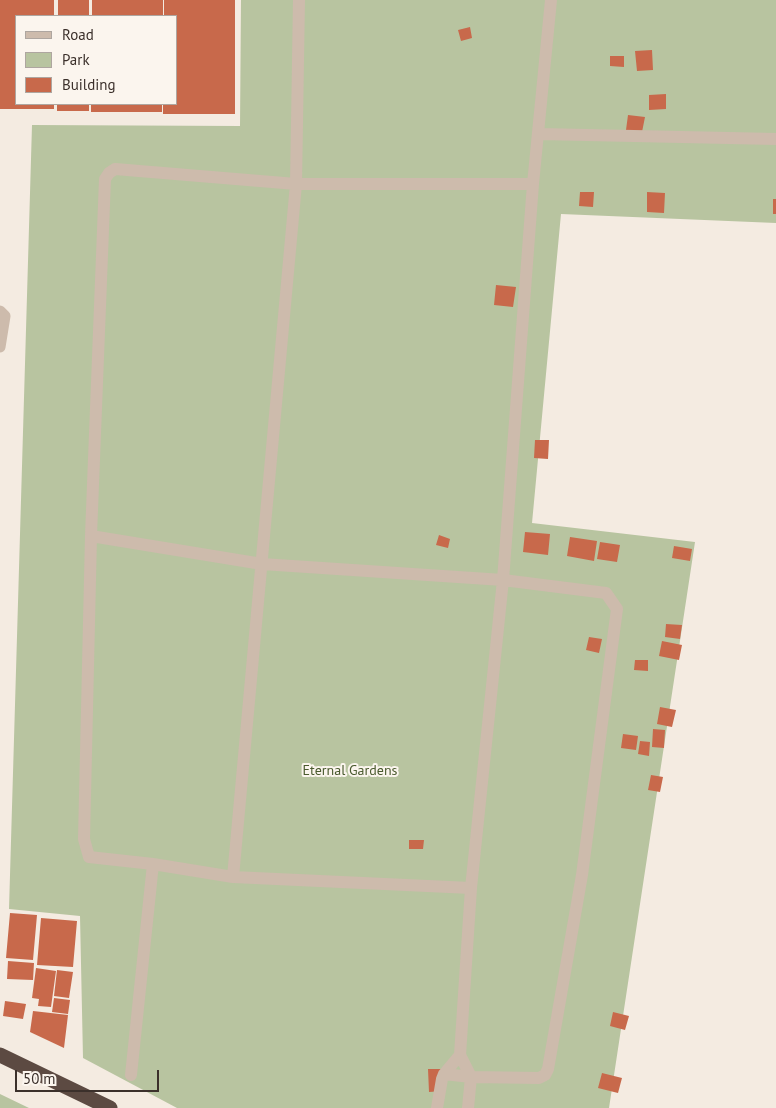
<!DOCTYPE html>
<html>
<head>
<meta charset="utf-8">
<style>
	body { margin:0 }
	#map { position:relative; width:776px; height:1108px; overflow:hidden; background:#f4ebe1; font-family:"PT Sans",sans-serif }
	canvas { display:block }
	.legend { position:absolute; left:15px; top:15px; width:162px; height:90px; box-sizing:border-box; background:#fbf5ee; border:1px solid #aea6a0; margin:0; padding:6px 9px; list-style:none; font-size:15px; color:#3b302b }
	.legend li { display:flex; align-items:center; gap:10px; height:25px }
	.legend b { width:25px; border:1px solid #aea6a0 }
	.scale { position:absolute; left:15px; top:1070px; width:144px; height:22px; box-sizing:border-box; border:2px solid #3b302b; border-top:0; padding-left:6px; font-size:15px; line-height:18px; white-space:nowrap; color:#3b302b; -webkit-text-stroke:4px #fbf5ee; paint-order:stroke }
</style>
</head>
<body>
<div id="map">
<canvas width="776" height="1108"></canvas>
<ul class="legend">
<li><b style="height:6px;background:#cdbbac"></b>Road</li>
<li><b style="height:14px;background:#b8c4a0"></b>Park</li>
<li><b style="height:14px;background:#c8694b"></b>Building</li>
</ul>
<div class="scale">50 m</div>
</div>
<script>
const context = document.querySelector('canvas').getContext('2d');
context.lineJoin = 'round';
function paint(path, color) { context.fillStyle = color; context.fill(path, 'evenodd'); }
const poly = rows => new Path2D(rows.map(r => 'M' + r).join(''));
function strokePath(path, color, width, dash) { context.strokeStyle = color; context.lineWidth = width; context.lineCap = dash ? 'butt' : 'round'; context.setLineDash(dash || []); context.stroke(path); }
function write(font, color, halo, rows, align = 'center') {
  context.font = font + ' "PT Sans",sans-serif'; context.lineWidth = 4; context.setLineDash([]); context.textBaseline = 'middle'; context.strokeStyle = halo; context.fillStyle = color; for (const [text, x, y, turn = 0] of rows) {
    context.save(); context.translate(x, y); context.rotate((+turn || 0) * Math.PI / 180); context.textAlign = isNaN(turn) ? turn : align; if (halo) context.strokeText(text, 0, 0); context.fillText(text, 0, 0); context.restore();
  }
}
const green = poly([
	[241,0,776,0,776,223,561,214,532,523,695,542,609,1108,177,1108,83,1058,80,916,9,909,32,125,240,126],
	[0,1094,29,1108,0,1108]
]);
const building = poly([
	[0,0,54,0,54,16,16,16,16,104,54,104,54,109,0,109],
	[58,0,89,0,89,16,58,16],
	[92,0,163,0,163,16,92,16],
	[164,0,235,0,235,114,163,114,163,104,176,104,176,16,164,16],
	[470,27,472,38,461,41,458,30],
	[652,50,653,70,637,71,635,51],
	[610,56,624,56,624,67,610,66],
	[666,94,666,109,649,110,649,95],
	[57,104,89,104,89,111,57,111],
	[91,104,162,104,162,112,91,112],
	[628,115,645,117,642,132,626,130],
	[580,192,594,192,593,207,579,206],
	[647,192,665,193,664,213,647,212],
	[773,199,776,199,776,214,773,214],
	[496,285,516,287,513,307,494,305],
	[535,440,549,440,548,459,534,458],
	[525,532,550,534,548,555,523,552],
	[439,535,450,539,448,548,436,545],
	[570,537,597,541,594,561,567,556],
	[600,542,620,545,617,562,597,559],
	[674,546,692,549,690,561,672,558],
	[666,624,682,625,680,639,665,637],
	[589,637,602,639,599,653,586,650],
	[662,641,682,645,679,660,659,656],
	[635,660,648,660,648,671,634,670],
	[660,707,676,710,672,727,657,724],
	[653,729,665,730,664,748,652,747],
	[623,734,638,736,636,750,621,748],
	[640,741,650,742,649,756,638,754],
	[651,775,663,777,660,792,648,790],
	[409,840,424,840,423,849,409,849],
	[10,913,37,915,33,960,6,958],
	[41,918,77,921,73,967,37,965],
	[8,961,34,963,33,980,7,979],
	[36,968,56,971,51,1007,38,1006,39,999,32,998],
	[57,970,73,972,69,998,54,996],
	[54,998,70,1000,68,1014,52,1012],
	[5,1001,26,1004,23,1019,3,1016],
	[33,1011,68,1015,64,1048,30,1032],
	[613,1012,629,1016,625,1030,610,1026],
	[428,1069,443,1069,444,1091,429,1092],
	[602,1073,622,1078,618,1093,598,1088]
]);
const lane = poly([
	[0,311,5,316,0,347]
]);
const street = poly([
	[539,134,776,139],
	[91,536,262,564,503,580,606,593,617,609,582,875,548,1069,545,1075,539,1078,471,1077,444,1074],
	[233,877,296,184,299,0],
	[471,888,233,877,153,864,89,857,84,839,91,536,105,179,109,173,115,169,296,184,533,184],
	[131,1075,153,864],
	[437,1108,442,1079,444,1074,460,1055],
	[468,1108,471,1077,460,1055,471,888,503,580,533,184,551,0]
]);
const highway = poly([
	[0,1055,110,1108]
]);
const parkNames = [
	["Eternal Gardens",350,771]
];
paint(green, '#b8c4a0');
paint(building, '#c8694b');
strokePath(lane, '#cdbbac', 11);
strokePath(street, '#cdbbac', 12);
strokePath(highway, '#5c4a42', 15);
write('14px', '#4a5a2e', '#fbf5ee', parkNames);
</script>
</body>
</html>
